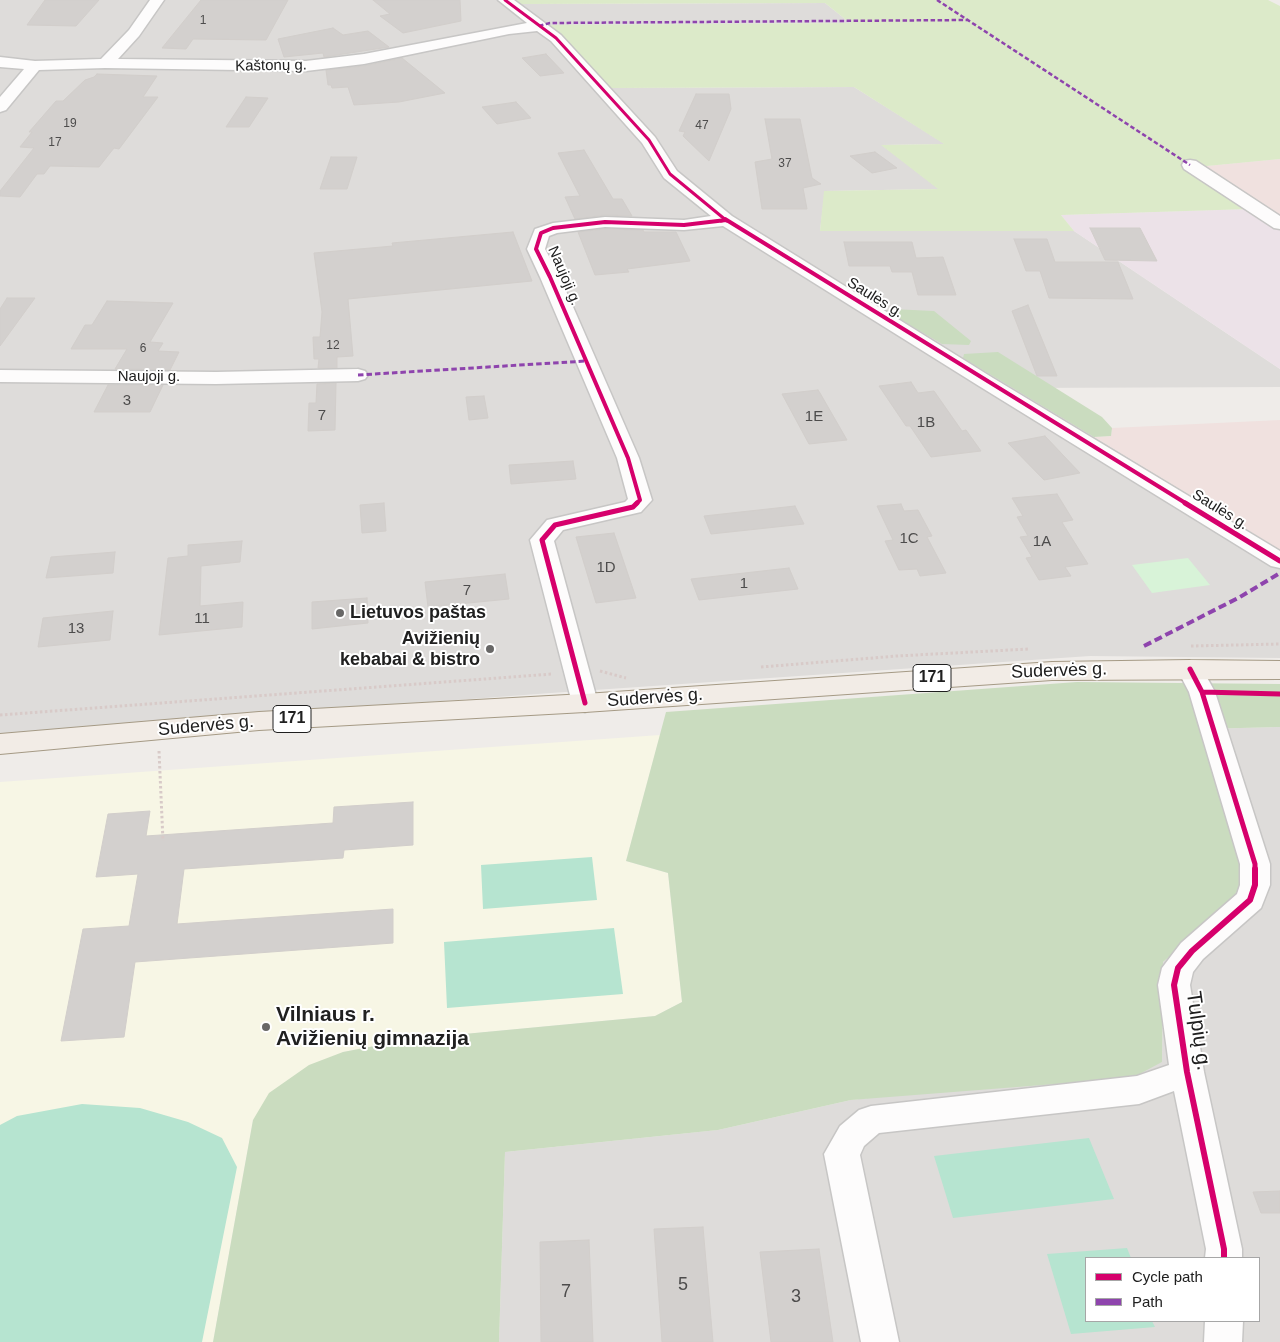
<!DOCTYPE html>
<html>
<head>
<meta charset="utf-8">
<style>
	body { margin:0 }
	#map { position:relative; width:1280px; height:1342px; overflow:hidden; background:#efece9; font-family:Helvetica,sans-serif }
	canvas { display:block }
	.legend { position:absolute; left:1085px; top:1257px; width:175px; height:65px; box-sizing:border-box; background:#fff; border:1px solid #a6a6a6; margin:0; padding:6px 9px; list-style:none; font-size:15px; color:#202020 }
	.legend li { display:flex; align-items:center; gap:10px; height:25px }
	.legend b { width:25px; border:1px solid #a6a6a6 }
</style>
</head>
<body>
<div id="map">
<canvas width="1280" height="1342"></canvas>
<ul class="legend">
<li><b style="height:6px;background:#d6006c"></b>Cycle path</li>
<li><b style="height:6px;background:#8e44ad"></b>Path</li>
</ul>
</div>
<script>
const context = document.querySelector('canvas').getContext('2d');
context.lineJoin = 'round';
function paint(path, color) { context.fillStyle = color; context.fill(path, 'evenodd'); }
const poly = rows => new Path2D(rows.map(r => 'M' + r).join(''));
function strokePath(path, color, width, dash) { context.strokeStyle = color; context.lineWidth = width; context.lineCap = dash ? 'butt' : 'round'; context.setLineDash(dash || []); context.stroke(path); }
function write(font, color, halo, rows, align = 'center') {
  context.font = font + ' Helvetica,sans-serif'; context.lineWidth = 4; context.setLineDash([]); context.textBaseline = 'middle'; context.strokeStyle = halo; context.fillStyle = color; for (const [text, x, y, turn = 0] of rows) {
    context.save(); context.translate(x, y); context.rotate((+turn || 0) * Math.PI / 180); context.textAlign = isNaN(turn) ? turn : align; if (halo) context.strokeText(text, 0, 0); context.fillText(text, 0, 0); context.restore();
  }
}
const residential = poly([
	[0,0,516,0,522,4,825,3,850,23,549,25,611,88,854,87,945,144,882,145,939,189,825,191,820,231,1074,231,1280,369,1280,387,1015,388,1280,550,1280,658,1090,656,551,693,0,734],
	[1280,727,1280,1342,499,1342,505,1152,718,1130,851,1100,1162,1062,1163,962,1244,893,1201,729],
	[1086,1258,1259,1258,1259,1321,1086,1321]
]);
const commercial = poly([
	[1280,159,1280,229,1185,168],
	[1280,420,1280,550,1094,437,1111,436,1112,428]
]);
const industrial = poly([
	[1249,209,1280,229,1280,369,1074,231,1061,215]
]);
const education = poly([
	[660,735,626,861,668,873,682,1002,655,1016,411,1039,343,1052,253,1120,213,1342,0,1342,0,782]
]);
const grass = poly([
	[516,0,1268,0,1280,6,1280,159,1186,168,1249,209,1061,215,1074,231,820,231,824,191,938,189,881,145,944,144,854,87,611,88,561,36,548,25,850,23,825,3,521,4]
]);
const forest = poly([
	[891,309,934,311,971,341,969,345,942,344,886,311],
	[998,352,1102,417,1112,428,1111,436,1094,437,963,358,964,354],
	[1077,682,1280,684,1280,727,1201,729,1237,831,1244,893,1163,962,1162,1062,1132,1078,851,1100,718,1130,505,1152,499,1342,213,1342,253,1120,269,1093,309,1065,343,1052,411,1039,655,1016,682,1002,668,873,626,861,666,712]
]);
const park = poly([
	[1188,558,1210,585,1152,593,1132,565]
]);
const pitch = poly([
	[592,857,597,900,483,909,481,865],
	[614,928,623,994,447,1008,444,942],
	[82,1104,140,1108,188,1122,222,1138,237,1167,202,1342,0,1342,0,1125,17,1116],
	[1089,1138,1114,1199,953,1218,934,1156],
	[1127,1248,1131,1258,1086,1258,1086,1321,1152,1321,1155,1327,1071,1334,1047,1254]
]);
const building = poly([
	[45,0,99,0,76,26,27,25,45,0],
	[201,0,288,0,266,40,193,39,186,49,162,48,201,0],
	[373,0,460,0,461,21,403,33,380,16,390,14,373,0],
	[333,28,343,35,368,31,389,47,324,57,323,53,284,57,278,39,333,28],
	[546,54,564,73,540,76,522,58,546,54],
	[402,58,445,93,399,102,354,105,348,87,332,88,331,85,328,85,326,70,364,66,402,58],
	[97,74,157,76,143,97,158,97,119,149,114,148,99,167,50,166,44,174,37,174,20,197,0,196,0,191,34,148,20,147,32,132,29,132,56,101,63,101,85,80,94,77,97,74],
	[696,94,729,94,731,109,709,161,683,136,685,132,679,131,696,94],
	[246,97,268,98,249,127,226,127,246,97],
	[516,102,531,118,497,124,482,107,516,102],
	[765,119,800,119,812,178,821,184,803,188,807,209,762,209,755,162,772,159,765,119],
	[584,150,613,199,622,199,632,216,605,215,575,219,565,197,580,196,558,153,584,150],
	[875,152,897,168,872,173,850,156,875,152],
	[331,157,357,157,347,189,320,189,331,157],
	[1090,228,1140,228,1157,261,1105,260,1090,228],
	[605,229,643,230,644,232,676,232,690,261,627,269,629,272,595,275,578,232,605,229],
	[513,232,532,281,348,299,353,356,337,357,337,368,318,368,319,359,314,359,313,337,320,337,322,312,314,253,393,246,392,243,513,232],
	[1014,239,1047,239,1055,262,1118,262,1133,299,1049,298,1040,271,1026,271,1014,239],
	[844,242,912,242,916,258,943,257,956,295,918,295,912,272,892,272,890,266,849,266,844,242],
	[7,298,35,298,0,346,0,309,7,298],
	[107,301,173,303,150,342,163,343,158,351,179,352,170,370,115,369,127,349,71,349,85,325,92,325,107,301],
	[1028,305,1057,376,1037,376,1012,311,1028,305],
	[911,382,918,393,934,391,962,431,966,430,981,451,931,457,910,426,906,426,879,386,911,382],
	[336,383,335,430,308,431,309,403,316,403,317,384,336,383],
	[108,385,163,385,150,412,94,412,108,385],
	[818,390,820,393,847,440,809,444,782,394,818,390],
	[484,396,488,418,469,420,466,397,484,396],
	[1045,436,1080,473,1044,480,1008,443,1045,436],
	[573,461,576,479,511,484,509,465,573,461],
	[1057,494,1073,520,1062,522,1063,524,1088,564,1065,567,1071,576,1039,580,1026,558,1032,557,1020,537,1028,536,1017,517,1023,516,1012,498,1057,494],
	[384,503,386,531,362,533,360,505,384,503],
	[901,504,904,511,918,510,932,536,927,537,946,573,920,576,917,569,899,570,885,541,893,540,877,506,901,504],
	[795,506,804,524,711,534,704,516,795,506],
	[614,533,636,598,596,603,576,537,614,533],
	[242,541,240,562,201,566,200,606,243,602,242,627,159,635,168,558,188,556,188,545,242,541],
	[115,552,113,573,46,578,51,557,115,552],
	[789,568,798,589,699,600,691,579,789,568],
	[505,574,509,599,428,607,425,582,505,574],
	[367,598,368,623,312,629,312,602,367,598],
	[113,611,110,640,38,647,43,618,113,611],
	[413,802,413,845,344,850,343,858,184,869,177,924,393,909,393,943,135,962,124,1037,61,1041,83,929,129,926,138,874,96,877,108,814,150,811,146,836,333,823,334,807,413,802],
	[1280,1191,1280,1213,1261,1213,1253,1192,1280,1191],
	[703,1227,713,1342,662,1342,654,1229,703,1227],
	[589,1240,593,1342,541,1342,540,1242,589,1240],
	[819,1249,833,1342,771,1342,760,1252,819,1249]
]);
const path = poly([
	[1191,646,1280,644],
	[761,667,897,656,1029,649],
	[600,671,626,678],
	[0,715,552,674],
	[159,751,163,841]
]);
const minor = poly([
	[150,0,164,0,139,36,118,59,306,61,364,54,527,23,498,0,514,0,561,35,655,137,677,171,732,216,993,378,1280,551,1280,568,1271,566,979,386,723,226,684,230,605,227,557,233,549,236,545,249,560,277,639,458,652,500,641,512,563,530,554,541,598,703,594,709,585,712,576,709,572,703,530,540,547,520,625,502,628,499,617,458,540,277,527,249,535,229,553,223,605,217,684,220,711,216,664,178,642,143,551,41,537,31,509,34,364,64,306,71,105,68,39,70,6,110,0,112,0,97,24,69,0,67,0,57,35,61,101,59,129,30,150,0],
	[1190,160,1196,161,1280,216,1280,229,1274,228,1184,169,1182,165,1184,161,1190,160],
	[358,369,365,371,368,375,365,379,358,381,216,384,0,382,0,370,216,372,358,369],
	[1190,661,1199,663,1215,692,1270,864,1270,885,1261,908,1203,959,1193,972,1190,985,1204,1072,1242,1249,1242,1258,1205,1258,1206,1249,1174,1091,1139,1104,879,1133,864,1146,860,1155,899,1342,861,1342,824,1154,840,1126,859,1110,871,1106,1137,1076,1169,1065,1158,985,1162,968,1181,943,1237,894,1240,885,1240,864,1189,692,1177,669,1181,663,1190,661],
	[1205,1321,1243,1321,1242,1342,1204,1342,1205,1321]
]);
const primary = poly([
	[1190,660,1280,661,1280,679,1052,680,585,712,259,730,0,754,0,734,259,712,585,694,1052,662,1190,660]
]);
const quietFar2 = poly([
	[937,0,1190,165],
	[539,26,550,23,968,20]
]);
const quietFar1 = poly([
	[358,375,586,361]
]);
const quiet = poly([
	[1144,646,1240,597,1280,573]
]);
const cyclewayFar3 = poly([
	[505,0,556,38,649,140,670,174,727,221],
	[721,221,726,220]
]);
const cyclewayFar2 = poly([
	[725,219,1187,504],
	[636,504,640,500,628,458,550,277,536,249,541,233,553,228,605,222,684,225,726,220]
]);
const cyclewayFar1 = poly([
	[1185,503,1280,561],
	[1190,669,1202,692,1255,864,1255,870],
	[1202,692,1280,694],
	[585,703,542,540,555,525,633,507,637,503]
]);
const cycleway = poly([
	[1224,1258,1224,1249,1187,1072,1174,985,1178,968,1192,951,1250,900,1255,885,1255,869]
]);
const markers = [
	[340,613,5,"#686766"],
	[490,649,5,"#686766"],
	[266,1027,5,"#686766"]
];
const farNumbernames = [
	["1",203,21],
	["19",70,124],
	["47",702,126],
	["17",55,143],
	["37",785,164],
	["12",333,346],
	["6",143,349]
];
const farStreetnames = [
	["Kaštonų g.",271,66,-1],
	["Naujoji g.",564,276,67],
	["Saulės g.",875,298,32],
	["Naujoji g.",149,377],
	["Saulės g.",1220,510,32]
];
const numberNames = [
	["3",127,401],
	["7",322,416],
	["1E",814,417],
	["1B",926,423],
	["1C",909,539],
	["1A",1042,542],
	["1D",606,568],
	["1",744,584],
	["7",467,591],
	["11",202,619],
	["13",76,629]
];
const shields = [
	[932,678,38],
	[292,719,38]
];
const shieldNames = [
	["171",932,678],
	["171",292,719]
];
const poiNames = [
	["Lietuvos paštas",350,613],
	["Avižienių",480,639,"right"],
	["kebabai & bistro",480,660,"right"]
];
const streetNames = [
	["Sudervės g.",1059,671,-2],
	["Sudervės g.",655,698,-4],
	["Sudervės g.",206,726,-5]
];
const nearNumbernames = [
	["5",683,1285],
	["7",566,1292],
	["3",796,1297]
];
const nearPoinames = [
	["Vilniaus r.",276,1015],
	["Avižienių gimnazija",276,1039]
];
const nearStreetnames = [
	["Tulpių g.",1198,1031,82]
];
paint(residential, '#dedcda');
paint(commercial, '#f0e1df');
paint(industrial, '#ece2e8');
paint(education, '#f7f6e5');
paint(grass, '#dceac9');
paint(forest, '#cadcbf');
paint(park, '#d8f3d8');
paint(pitch, '#b6e4d0');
paint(building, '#d3d0ce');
strokePath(building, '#d2cecb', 1);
strokePath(minor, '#c7c6c5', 3);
strokePath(primary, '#a59a85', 2);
strokePath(path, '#d8cac8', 3, [2.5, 2.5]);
paint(minor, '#fdfcfc');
paint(primary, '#f2ece6');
strokePath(quietFar2, '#8e44ad', 2.5, [4.5, 2.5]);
strokePath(quietFar1, '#8e44ad', 3, [5.5, 3]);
strokePath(quiet, '#8e44ad', 4, [8, 4]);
strokePath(cyclewayFar3, '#d6006c', 3);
strokePath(cyclewayFar2, '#d6006c', 4);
strokePath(cyclewayFar1, '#d6006c', 5);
strokePath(cycleway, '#d6006c', 6);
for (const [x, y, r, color] of markers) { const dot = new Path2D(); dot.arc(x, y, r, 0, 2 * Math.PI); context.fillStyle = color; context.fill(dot); strokePath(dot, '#fff', 2); }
write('12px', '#4d4c4c', null, farNumbernames);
write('15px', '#202020', '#fff', farStreetnames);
write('15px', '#4d4c4c', null, numberNames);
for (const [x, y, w] of shields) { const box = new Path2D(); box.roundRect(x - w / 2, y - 13.5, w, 27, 4); context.fillStyle = '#fff'; context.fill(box); strokePath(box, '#202020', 1); }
write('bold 16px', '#202020', null, shieldNames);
write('bold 18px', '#202020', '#fff', poiNames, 'left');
write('18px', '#202020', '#fff', streetNames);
write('18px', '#4d4c4c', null, nearNumbernames);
write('bold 21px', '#202020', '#fff', nearPoinames, 'left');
write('21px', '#202020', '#fff', nearStreetnames);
</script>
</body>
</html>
